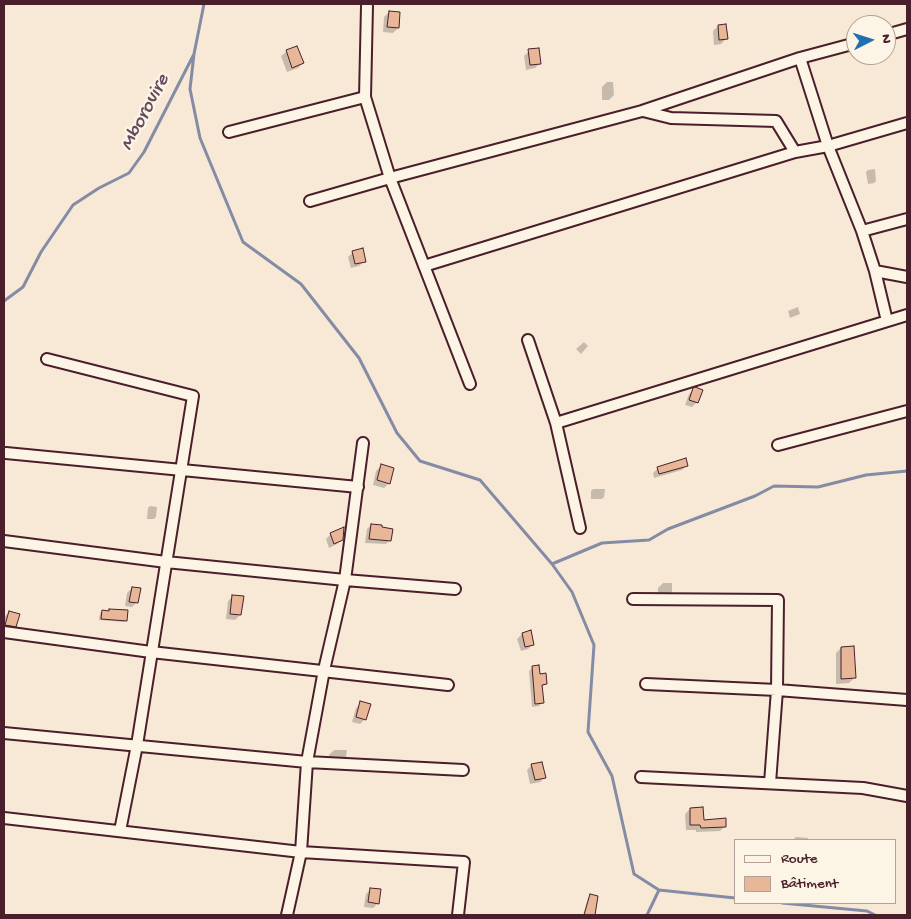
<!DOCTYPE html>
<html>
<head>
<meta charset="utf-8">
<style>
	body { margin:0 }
	#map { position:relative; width:911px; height:919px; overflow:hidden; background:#f8e9d6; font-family:"Gochi Hand",sans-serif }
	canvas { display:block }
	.frame { position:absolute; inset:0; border:5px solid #4a1f2b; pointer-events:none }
	.legend { position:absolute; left:734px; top:839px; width:162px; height:65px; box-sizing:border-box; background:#fcf5e5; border:1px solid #b59f9b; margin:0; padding:6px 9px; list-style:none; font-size:15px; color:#4a1f2b }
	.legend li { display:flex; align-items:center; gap:10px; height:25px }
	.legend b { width:25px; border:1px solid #b59f9b }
	.north { position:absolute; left:846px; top:15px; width:50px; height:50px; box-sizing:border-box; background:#fcf5e5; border:1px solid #b59f9b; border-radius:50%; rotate:85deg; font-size:14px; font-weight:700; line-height:20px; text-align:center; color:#4a1f2b }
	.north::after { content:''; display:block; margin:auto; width:18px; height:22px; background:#1f6fb2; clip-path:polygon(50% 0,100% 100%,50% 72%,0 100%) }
</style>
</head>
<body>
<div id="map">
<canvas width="911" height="919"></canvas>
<div class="frame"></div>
<ul class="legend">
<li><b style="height:6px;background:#fcf5e5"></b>Route</li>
<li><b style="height:14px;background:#e7b798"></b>Bâtiment</li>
</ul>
<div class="north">N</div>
</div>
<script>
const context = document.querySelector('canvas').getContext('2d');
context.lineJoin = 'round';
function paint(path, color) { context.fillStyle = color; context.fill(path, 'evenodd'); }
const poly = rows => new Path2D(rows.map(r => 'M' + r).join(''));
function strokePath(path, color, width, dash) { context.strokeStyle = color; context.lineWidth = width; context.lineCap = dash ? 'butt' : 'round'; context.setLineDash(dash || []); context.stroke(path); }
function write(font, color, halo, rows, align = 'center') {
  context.font = font + ' "Gochi Hand",sans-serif'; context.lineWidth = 4.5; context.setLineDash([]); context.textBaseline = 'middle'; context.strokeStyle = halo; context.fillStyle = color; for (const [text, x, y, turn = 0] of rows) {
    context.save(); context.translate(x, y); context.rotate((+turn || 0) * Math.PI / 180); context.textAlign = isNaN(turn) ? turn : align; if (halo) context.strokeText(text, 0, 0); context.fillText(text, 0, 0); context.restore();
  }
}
const shadow = poly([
	[389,12,398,28,393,33,383,32,384,17],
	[718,26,726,39,721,44,714,45,713,31],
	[297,48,303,63,298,68,287,72,281,56,286,52],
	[529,51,540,63,535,68,526,70,524,56],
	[607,82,613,82,614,95,609,100,602,100,602,87],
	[875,169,876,181,874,183,868,184,866,172,868,170],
	[353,252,364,261,359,266,351,268,348,257],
	[798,307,800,314,790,318,788,311],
	[584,342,588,346,581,354,576,349],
	[694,389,697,402,692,407,685,405,689,394],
	[687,465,682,470,654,478,653,473,658,468],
	[381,466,389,483,384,488,373,485,376,471],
	[593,489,605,489,604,497,602,499,591,499,591,491],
	[150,506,157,507,156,517,154,519,147,519,148,508],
	[371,525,390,540,386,544,365,543,367,529],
	[331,534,342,539,337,544,329,548,326,539],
	[663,583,672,583,672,592,667,597,658,597,658,588],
	[132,588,137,602,132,607,125,606,127,593],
	[233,596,240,615,235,620,226,619,228,601],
	[102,611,108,612,126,620,124,622,99,620,100,613],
	[9,612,15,626,10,631,4,630,4,617],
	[522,634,533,644,528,649,521,651,517,639],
	[841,648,854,678,849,683,836,684,836,653],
	[533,667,545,684,541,688,543,702,539,706,532,707,529,671],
	[361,703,365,719,360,724,352,722,356,708],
	[334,750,347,750,346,757,342,762,329,761,329,755],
	[532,765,545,777,540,782,530,784,527,770],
	[690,809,702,822,725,826,720,831,696,832,696,830,686,830,685,814],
	[796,837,808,838,808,840,793,840],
	[371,889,378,903,373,908,364,907,366,894],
	[590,895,596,897,593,915,583,915,588,898]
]);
const stream = poly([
	[194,54,190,89,200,138,243,242,301,284,359,358,397,433,420,461,480,480,552,564,572,592,594,645,588,732,612,776,634,874,659,890,735,898],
	[4,301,23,287,41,252,73,205,99,188,129,173,144,152,194,54,204,4],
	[552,564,602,543,649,540,668,529,755,496,774,486,818,487,866,475,907,471],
	[782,903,867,911,875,915],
	[647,915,659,890]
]);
const building = poly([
	[389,11,400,12,399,28,387,27,389,11],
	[726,24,728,39,719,40,718,25,726,24],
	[297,46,304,63,292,68,286,50,297,46],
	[539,48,541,64,530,65,528,49,539,48],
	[363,248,366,262,355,264,352,251,363,248],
	[695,387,703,390,698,403,689,400,693,388,695,387],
	[686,458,688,466,659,474,657,467,686,458],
	[381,464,394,468,390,484,377,480,381,464],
	[371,524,382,525,382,527,393,529,391,541,369,539,371,524],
	[344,527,343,540,334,544,330,533,344,527],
	[132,587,141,588,138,603,129,602,132,587],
	[232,595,244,596,241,615,230,614,232,595],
	[109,609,128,610,127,621,101,619,102,610,109,611,109,609],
	[9,611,20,614,16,627,5,625,9,611],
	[531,630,534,645,525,647,522,633,531,630],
	[854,646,856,678,841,679,841,647,854,646],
	[539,665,540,674,546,673,547,684,542,685,544,703,535,704,532,666,539,665],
	[360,701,371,704,366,720,356,717,360,701],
	[542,762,546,778,535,780,531,764,542,762],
	[703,807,704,820,726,818,726,827,701,828,700,825,690,825,690,808,703,807],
	[370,888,381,889,379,904,368,902,370,888],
	[590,894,598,896,595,915,584,915,590,894]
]);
const minor = poly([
	[367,6,365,97,390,178,470,384],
	[886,35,907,29],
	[800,58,828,146,862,231,875,271,887,321],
	[643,111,671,118,776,121,795,152],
	[229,132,365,97],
	[310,201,390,178,642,111,800,58,856,43],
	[862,231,907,219],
	[424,266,795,152,828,146,907,123],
	[875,271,907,277],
	[528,340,556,423,580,528],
	[47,359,193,396,137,745,120,831],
	[556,423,907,315],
	[778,445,907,411],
	[6,453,358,487],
	[4,541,166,562,345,580,455,589],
	[633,599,778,600,777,690,770,783],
	[4,632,151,652,448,685],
	[646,684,777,690,907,700],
	[4,733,307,762,463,770],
	[641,777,863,788,907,796],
	[4,818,301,852,464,862,458,915],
	[287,915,301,852,307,762,324,670,345,580,363,443]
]);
const waterNames = [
	["Mborovire",146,113,-62]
];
paint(shadow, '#0003');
strokePath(stream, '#848ca5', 3);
paint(building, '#e7b798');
strokePath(building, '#4a1f2b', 1);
strokePath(minor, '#4a1f2b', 14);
strokePath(minor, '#fcf5e5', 10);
write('italic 20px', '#624c5e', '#fcf5e5', waterNames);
</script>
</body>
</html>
